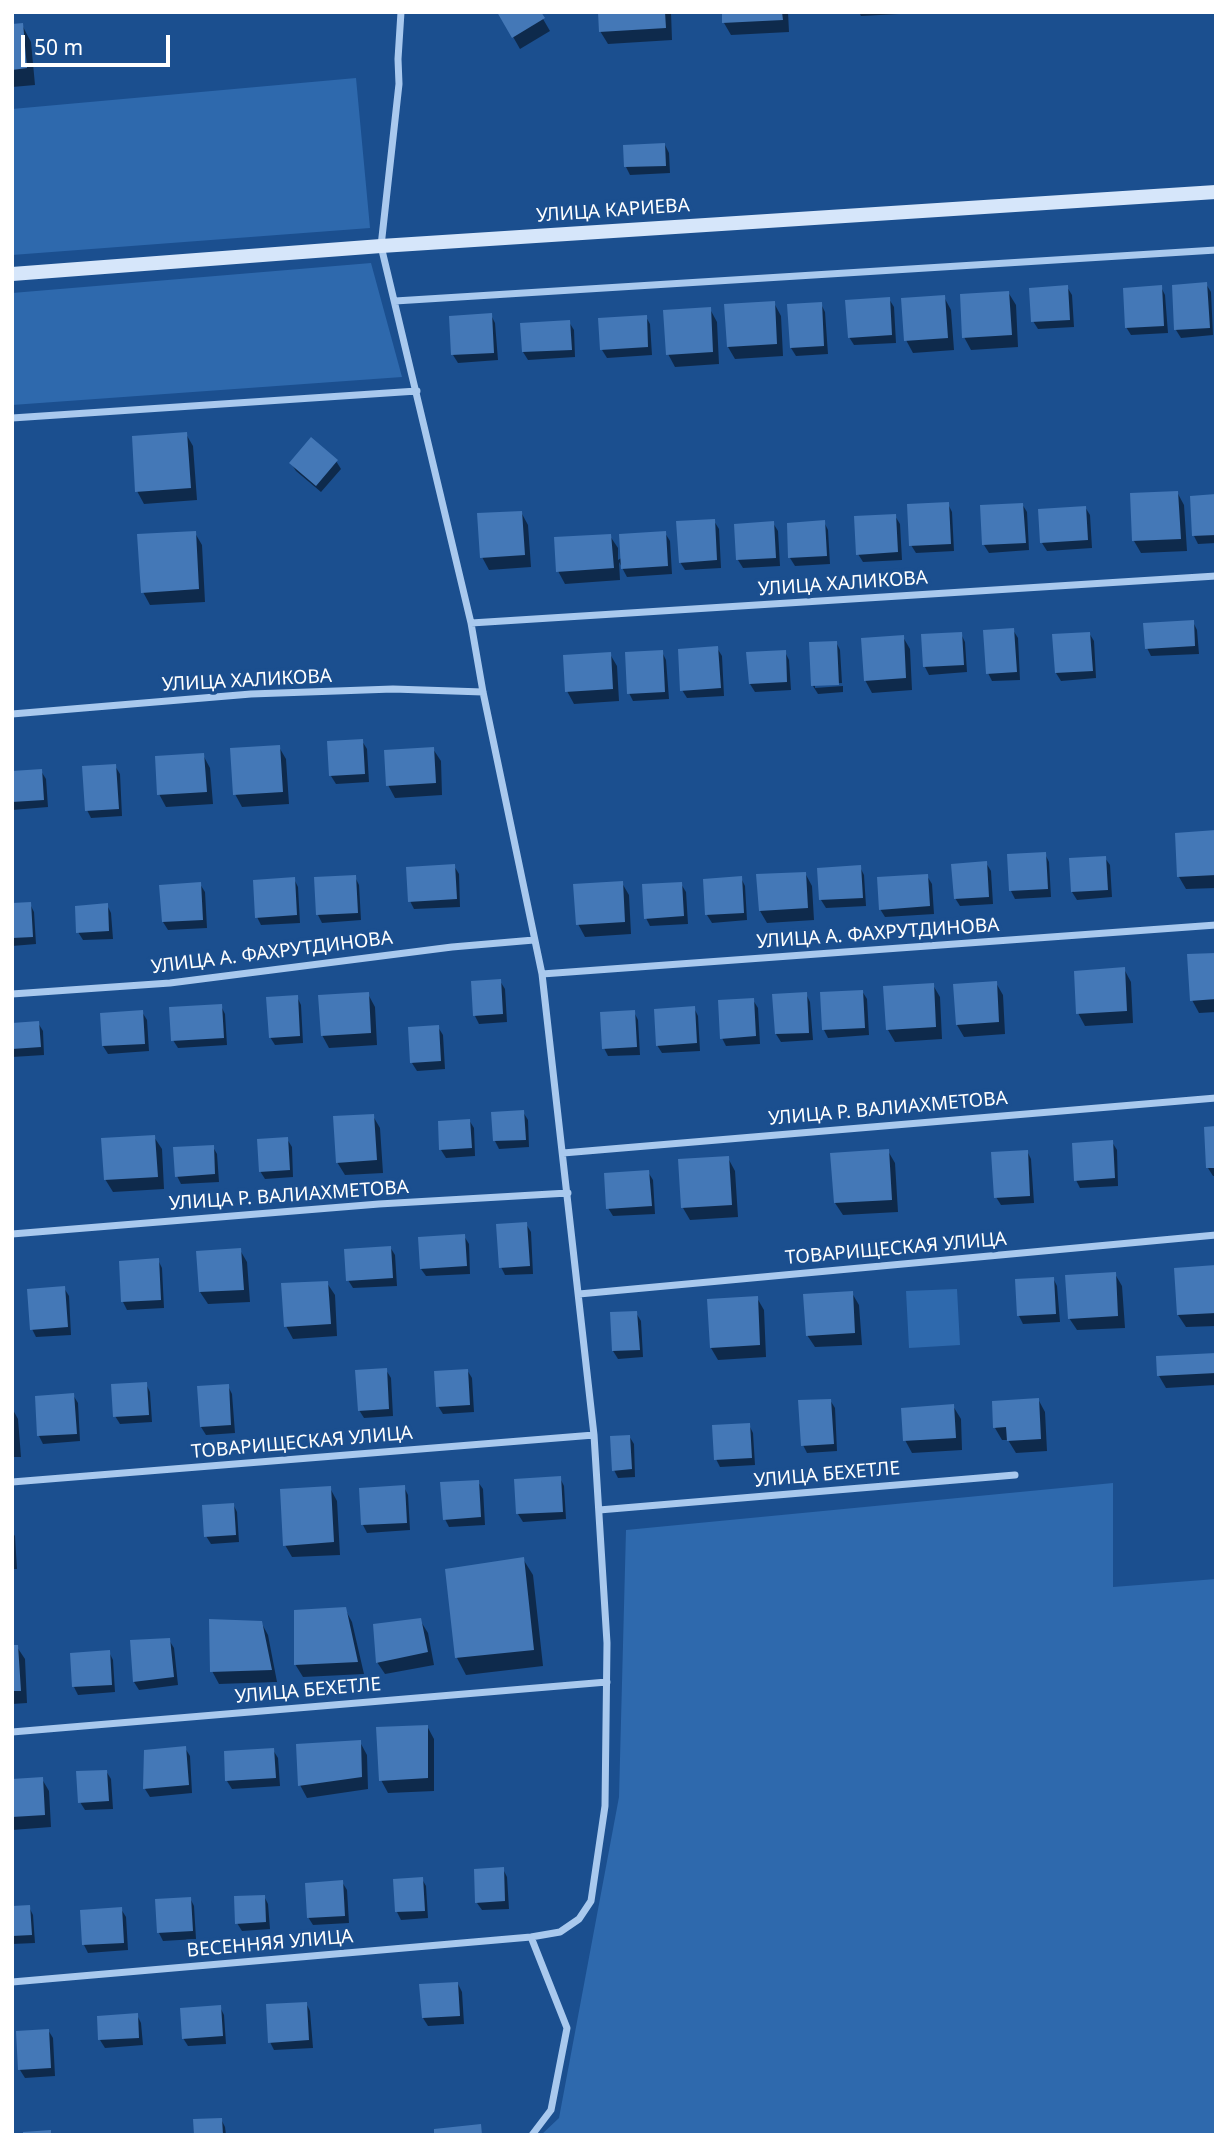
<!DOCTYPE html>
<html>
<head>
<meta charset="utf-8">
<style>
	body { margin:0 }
	#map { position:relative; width:1228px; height:2147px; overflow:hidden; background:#1b4f8f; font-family:"Noto Sans",sans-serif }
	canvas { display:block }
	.frame { position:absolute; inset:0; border:14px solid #fff; pointer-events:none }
	.scale { position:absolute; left:21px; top:35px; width:149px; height:32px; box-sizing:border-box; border:4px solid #fff; border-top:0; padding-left:9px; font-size:21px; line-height:24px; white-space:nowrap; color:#fff; -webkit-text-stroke:5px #1b4f8f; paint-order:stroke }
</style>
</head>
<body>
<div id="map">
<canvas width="1228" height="2147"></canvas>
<div class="frame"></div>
<div class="scale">50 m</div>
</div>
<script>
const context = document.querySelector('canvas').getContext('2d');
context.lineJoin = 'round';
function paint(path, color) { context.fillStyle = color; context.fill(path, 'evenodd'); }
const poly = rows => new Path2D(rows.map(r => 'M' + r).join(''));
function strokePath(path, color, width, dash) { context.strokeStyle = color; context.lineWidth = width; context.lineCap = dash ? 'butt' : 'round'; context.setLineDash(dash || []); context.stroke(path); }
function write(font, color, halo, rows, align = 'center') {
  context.font = font + ' "Noto Sans",sans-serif'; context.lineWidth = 7; context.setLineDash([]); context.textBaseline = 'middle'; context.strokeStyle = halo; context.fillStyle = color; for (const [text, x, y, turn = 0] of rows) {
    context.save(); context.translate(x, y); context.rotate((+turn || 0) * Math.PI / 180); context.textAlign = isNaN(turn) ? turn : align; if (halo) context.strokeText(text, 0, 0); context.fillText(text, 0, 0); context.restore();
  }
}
const green = poly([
	[356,78,370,228,12,255,12,109],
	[371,263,402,377,12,405,12,293],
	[957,1289,960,1345,909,1348,906,1291],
	[1113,1483,1113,1587,1216,1579,1216,2135,541,2135,559,2118,619,1797,626,1530]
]);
const shadow = poly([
	[499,12,539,12,550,31,520,49],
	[599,12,671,12,672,40,608,44,600,31],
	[724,12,788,12,789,32,731,35,724,23],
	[859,12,918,12,918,13,861,16],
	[22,25,31,42,35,85,12,87,12,26],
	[665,145,669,153,670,173,630,175,626,167],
	[1206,284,1211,292,1213,335,1181,338,1176,330],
	[1067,287,1072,295,1074,327,1038,329,1033,321],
	[1161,287,1165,295,1168,333,1131,335,1126,327],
	[1008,292,1016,305,1018,347,971,350,964,337],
	[944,297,951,310,954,350,913,353,906,340],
	[889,299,894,307,896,343,854,345,849,337],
	[774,303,781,316,783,356,735,359,728,347],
	[821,304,825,312,828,354,796,356,791,348],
	[710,309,717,322,719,364,675,367,668,354],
	[491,315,495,323,498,360,458,363,453,355],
	[646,317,650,324,652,355,607,358,602,350],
	[569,322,574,330,575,357,528,360,523,352],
	[186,434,193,446,197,500,144,504,137,491],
	[336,461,341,469,321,492,296,471,291,463],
	[1177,492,1184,505,1187,551,1141,553,1134,541,1131,495],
	[1216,496,1216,543,1198,544,1194,536],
	[948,504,952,512,954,551,916,553,911,545],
	[1022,504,1027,512,1029,550,989,553,984,545],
	[1085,507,1090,515,1092,548,1047,551,1042,543],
	[521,512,528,525,531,567,489,570,482,557],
	[895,516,900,524,902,560,863,562,858,554],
	[714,521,719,529,721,568,685,570,680,562],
	[824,522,828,530,830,564,795,566,790,558],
	[773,523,778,531,780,566,743,568,738,560,736,526],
	[195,533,202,545,205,602,150,605,143,592],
	[665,533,670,541,672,574,627,577,619,562,620,580,565,584,558,571,610,536,618,548,618,560],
	[1193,622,1197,630,1199,654,1151,656,1147,648],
	[1013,630,1018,638,1020,680,992,681,988,673],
	[1089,633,1094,641,1096,678,1061,681,1056,673],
	[961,634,965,642,967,672,929,675,925,667],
	[903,637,910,649,912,690,872,693,865,680],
	[836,642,840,650,842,683,815,684,815,688,843,686,843,692,818,694,813,686],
	[717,648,722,656,724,696,687,698,682,690],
	[662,652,666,660,669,699,633,701,629,693],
	[785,652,789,660,791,690,755,692,750,684],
	[610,654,617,666,619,701,574,704,567,691],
	[362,741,367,749,369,782,336,784,331,776],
	[279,747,286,759,289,804,242,807,235,794],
	[433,749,441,761,442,795,395,798,388,785],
	[203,755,210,768,213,804,166,807,159,794],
	[115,766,120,774,122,816,91,818,87,810],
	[41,771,46,779,48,807,12,810,12,773],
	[1216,832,1216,888,1186,889,1179,877,1176,834],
	[1045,854,1049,862,1051,897,1015,899,1011,891],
	[1105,858,1110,865,1112,897,1077,900,1072,892],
	[986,863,991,871,993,904,960,906,955,898],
	[454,866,459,874,460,907,414,909,410,901],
	[860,867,864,875,866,906,826,908,821,900,819,869],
	[805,873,812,886,814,920,767,923,760,911],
	[927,876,932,884,934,914,885,917,880,909],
	[355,877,359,885,361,920,322,923,318,915],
	[741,878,745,886,747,920,712,923,707,915],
	[294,879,298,887,300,923,261,925,257,917],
	[622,883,629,895,631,934,585,937,578,924],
	[200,884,205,892,207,928,168,930,163,922,161,886],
	[681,884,686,892,688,924,650,926,646,918],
	[30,904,34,912,36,944,12,946,12,905],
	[107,905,111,913,113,939,83,940,78,932],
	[1216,954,1216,1012,1199,1013,1192,1000],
	[1124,969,1131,982,1133,1023,1085,1026,1078,1013],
	[500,981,505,989,507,1022,479,1024,475,1016],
	[996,983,1003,995,1005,1034,964,1037,957,1025],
	[933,985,940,997,942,1039,895,1042,888,1030],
	[862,991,867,999,869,1035,828,1038,824,1030],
	[368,994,375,1007,377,1045,329,1048,322,1035],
	[806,994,810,1002,813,1040,781,1042,776,1034,774,996],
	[297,997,301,1005,303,1043,275,1045,270,1037],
	[753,1000,758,1008,760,1044,726,1046,722,1038],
	[221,1006,225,1014,227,1045,178,1048,173,1040],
	[694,1008,698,1016,700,1051,662,1053,657,1045],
	[142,1012,147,1020,149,1051,108,1054,103,1046],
	[634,1012,638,1020,640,1055,608,1056,604,1048],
	[38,1023,43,1031,44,1055,12,1057,12,1024],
	[438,1027,443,1035,445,1069,417,1071,412,1063],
	[523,1112,528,1120,529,1147,499,1149,495,1141],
	[373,1116,380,1128,383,1173,345,1175,337,1162],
	[469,1120,474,1128,475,1156,446,1158,441,1150],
	[1216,1128,1216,1176,1213,1176,1208,1168],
	[154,1137,162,1149,164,1189,113,1192,105,1179],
	[287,1139,292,1147,293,1177,265,1179,260,1171],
	[1112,1142,1117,1150,1118,1186,1080,1188,1076,1180],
	[213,1147,217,1154,219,1182,181,1184,177,1176],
	[888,1151,895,1163,898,1212,843,1215,835,1203],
	[1027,1151,1031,1159,1034,1203,1001,1205,996,1197],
	[728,1158,735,1171,738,1217,690,1220,683,1208],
	[648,1172,653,1180,655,1214,613,1216,608,1208],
	[526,1224,531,1232,533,1274,505,1275,501,1267],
	[464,1236,469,1244,470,1274,426,1276,421,1269],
	[390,1247,395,1255,397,1286,353,1288,348,1280],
	[240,1250,247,1262,250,1302,208,1304,200,1292],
	[158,1260,162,1268,164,1308,127,1310,123,1302],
	[1216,1267,1216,1326,1186,1327,1178,1315,1176,1270],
	[1115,1274,1122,1286,1125,1328,1077,1330,1069,1318],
	[1053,1278,1057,1286,1060,1322,1023,1324,1019,1316],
	[327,1283,335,1295,337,1336,293,1339,286,1326],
	[64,1288,69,1296,71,1335,36,1337,32,1329],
	[852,1293,859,1305,862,1345,815,1347,807,1335],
	[757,1298,764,1310,766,1357,718,1360,711,1348],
	[636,1313,641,1321,643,1357,618,1359,613,1351],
	[1216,1354,1216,1385,1166,1388,1159,1376],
	[386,1370,391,1378,393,1416,364,1418,359,1410],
	[467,1370,472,1378,474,1412,443,1414,438,1406],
	[146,1384,150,1392,152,1422,120,1424,115,1416],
	[228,1386,232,1394,235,1433,206,1435,201,1427],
	[73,1395,78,1403,80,1441,43,1444,39,1436],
	[1038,1399,1045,1412,1047,1451,1016,1453,1008,1440,1002,1440,995,1428],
	[830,1400,835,1408,837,1451,807,1453,803,1445],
	[953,1406,961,1419,962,1450,912,1453,905,1440],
	[12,1408,18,1419,21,1457,12,1457],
	[749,1425,753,1433,755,1465,720,1467,716,1459],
	[629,1436,634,1444,635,1477,618,1478,614,1470],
	[560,1478,564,1486,566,1519,523,1522,518,1514],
	[478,1482,483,1489,485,1525,449,1527,445,1519],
	[404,1487,408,1495,410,1530,367,1533,363,1525],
	[330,1488,337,1501,340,1555,292,1557,285,1545],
	[233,1504,237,1512,239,1542,211,1544,206,1536],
	[12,1532,15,1536,17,1569,12,1569],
	[523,1559,533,1575,543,1666,466,1675,457,1658],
	[345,1609,352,1622,364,1674,303,1677,295,1664],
	[420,1620,428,1633,434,1665,385,1674,377,1662],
	[261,1622,268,1635,277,1682,219,1684,212,1671],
	[169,1640,174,1648,178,1685,139,1690,134,1682],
	[12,1647,17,1647,25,1659,27,1703,12,1704],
	[109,1652,113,1660,115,1692,78,1695,74,1687],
	[427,1726,434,1739,434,1791,388,1793,381,1780],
	[360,1742,367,1755,368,1789,307,1798,300,1785],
	[185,1748,190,1756,192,1793,150,1797,145,1789],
	[273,1750,278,1758,280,1786,232,1789,227,1781],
	[106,1771,111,1779,113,1809,85,1810,80,1802],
	[42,1779,49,1791,51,1827,12,1830,12,1781],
	[503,1869,507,1877,509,1909,482,1910,477,1903],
	[422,1879,426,1886,428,1918,401,1920,397,1912],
	[342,1882,347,1890,349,1923,313,1925,308,1917],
	[264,1896,268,1904,270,1929,242,1931,237,1923],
	[190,1898,194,1906,196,1939,163,1941,159,1933],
	[29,1907,33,1915,35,1943,12,1944,12,1908],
	[121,1909,126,1917,128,1950,88,1953,84,1945],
	[458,1984,462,1992,464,2024,428,2026,423,2018],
	[306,2003,310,2011,313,2048,274,2050,270,2042],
	[220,2007,224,2015,226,2044,188,2046,183,2038],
	[137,2015,141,2023,143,2045,105,2048,100,2040],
	[48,2030,53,2038,55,2076,25,2078,20,2070,18,2032],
	[221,2119,225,2127,226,2135,196,2135]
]);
const building = poly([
	[497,12,541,12,545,18,512,38],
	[598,12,665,12,666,28,599,32],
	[722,12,782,12,783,20,722,23],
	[23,23,27,68,12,70,12,24],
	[665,143,666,166,624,167,623,145],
	[1207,282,1210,328,1174,330,1172,285],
	[1068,285,1070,320,1031,322,1029,288],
	[1162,285,1164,326,1125,328,1123,288],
	[1009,291,1012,335,962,338,960,294],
	[945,295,948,338,904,341,901,298],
	[890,297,892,335,848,338,845,300],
	[775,301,777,344,727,347,724,304],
	[822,302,824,346,790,348,787,304],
	[711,307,713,352,666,355,663,310],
	[492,313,494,353,451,355,449,316],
	[647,315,648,347,600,350,598,318],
	[570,320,572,350,522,352,520,323],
	[187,432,191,488,135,492,132,436],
	[311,437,338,460,316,486,289,463],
	[1178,491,1181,539,1132,541,1130,493],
	[1216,494,1216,535,1192,536,1190,496],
	[949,502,951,544,909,546,907,504],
	[1023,503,1026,543,982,545,980,505],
	[1086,506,1088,540,1040,543,1038,509],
	[522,511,525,555,480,558,477,513],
	[896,514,898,552,856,555,854,516],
	[715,519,717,560,679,563,676,521],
	[825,520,827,556,788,558,787,523],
	[774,521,776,558,736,560,734,524],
	[196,531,199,589,141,593,137,534],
	[666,531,668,566,621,569,619,534],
	[611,534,614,568,556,572,554,537],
	[1194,620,1195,646,1145,649,1143,623],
	[1014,628,1017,672,986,674,983,630],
	[962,632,964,665,923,667,921,634],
	[1090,632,1093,671,1055,673,1052,634],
	[904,635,906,678,864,681,861,638],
	[837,641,839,685,811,686,809,642],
	[718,646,721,688,680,691,678,649],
	[663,650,665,692,627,694,625,652],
	[786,650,787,682,749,684,746,652],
	[611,652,613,689,565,692,563,655],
	[363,739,365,774,329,776,327,741],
	[280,745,283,792,233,795,230,748],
	[434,747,436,783,386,786,384,750],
	[204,753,207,792,157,795,155,756],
	[116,764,119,809,85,811,82,766],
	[42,769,44,800,12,802,12,771],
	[1216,830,1216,875,1177,877,1175,833],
	[1046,852,1048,889,1009,891,1007,854],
	[1106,856,1108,890,1071,892,1069,858],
	[987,861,989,897,954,899,951,864],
	[455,864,457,899,408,902,406,867],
	[861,865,863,898,819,900,817,868],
	[806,872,808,908,759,911,756,874],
	[928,874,930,906,879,910,877,877],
	[356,875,358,913,316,915,314,877],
	[742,876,744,913,705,915,703,879],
	[295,877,297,915,255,918,253,880],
	[623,881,625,922,576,925,573,884],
	[201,882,203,920,162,922,159,885],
	[682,882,684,916,644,919,642,884],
	[31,902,33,937,12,938,12,903],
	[108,903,109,931,76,933,75,906],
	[1216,953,1216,999,1190,1001,1187,954],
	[1125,967,1127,1011,1076,1014,1074,971],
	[501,979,503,1014,473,1016,471,981],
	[997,981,999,1022,956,1025,953,984],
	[934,983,936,1027,886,1030,883,986],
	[863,990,865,1028,822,1030,820,992],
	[369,992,371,1033,321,1036,318,995],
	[807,992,809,1033,775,1034,772,994],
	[298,995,300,1036,269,1038,266,997],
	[754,998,756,1036,720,1039,718,1000],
	[222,1004,224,1038,171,1041,169,1007],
	[695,1006,697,1043,656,1046,654,1009],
	[143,1010,145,1044,102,1046,100,1013],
	[635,1010,637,1047,602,1049,600,1012],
	[39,1021,41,1047,12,1049,12,1023],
	[439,1025,441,1061,410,1063,408,1027],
	[524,1110,526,1140,493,1141,491,1112],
	[374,1114,377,1160,336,1163,333,1116],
	[470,1119,472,1148,439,1150,438,1121],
	[1216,1126,1216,1168,1206,1168,1204,1127],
	[155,1135,158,1177,104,1180,101,1138],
	[288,1137,290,1170,259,1172,257,1139],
	[1113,1140,1115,1178,1074,1181,1072,1143],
	[214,1145,215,1174,175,1177,173,1147],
	[889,1149,892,1200,834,1203,830,1153],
	[1028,1150,1030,1196,994,1198,991,1152],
	[729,1156,732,1205,681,1208,678,1159],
	[649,1170,652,1206,606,1209,604,1173],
	[527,1222,530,1266,499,1268,496,1224],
	[465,1234,467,1266,420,1269,418,1237],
	[391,1246,393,1278,346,1281,344,1249],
	[241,1248,244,1290,199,1292,196,1251],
	[159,1258,161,1300,121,1302,119,1261],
	[1216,1265,1216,1313,1177,1315,1174,1268],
	[1116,1272,1118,1316,1068,1319,1065,1275],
	[1054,1277,1056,1314,1017,1316,1015,1279],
	[328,1281,331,1324,284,1327,281,1283],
	[65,1286,68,1327,30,1330,27,1289],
	[853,1291,855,1333,806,1336,803,1294],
	[758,1296,760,1345,710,1348,707,1299],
	[637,1311,640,1350,612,1351,610,1312],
	[1216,1353,1216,1373,1157,1376,1156,1356],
	[387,1368,389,1409,358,1411,355,1370],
	[468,1369,470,1405,436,1407,434,1371],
	[147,1382,149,1415,113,1417,111,1384],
	[229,1384,231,1425,200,1427,197,1386],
	[74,1393,77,1434,37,1436,35,1396],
	[1039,1398,1041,1439,1007,1441,1006,1427,993,1428,992,1401],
	[831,1399,834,1444,801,1446,798,1400],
	[954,1404,956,1438,903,1441,901,1408],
	[750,1423,752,1458,714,1460,712,1425],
	[630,1435,632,1469,612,1471,610,1436],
	[561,1476,563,1512,516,1514,514,1479],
	[479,1480,481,1517,443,1520,440,1482],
	[405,1485,407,1523,361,1525,359,1488],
	[331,1486,334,1542,283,1546,280,1489],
	[234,1503,236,1535,204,1537,202,1505],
	[524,1557,534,1650,455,1658,445,1569],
	[346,1607,358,1662,294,1665,294,1610],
	[421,1618,428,1652,376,1663,373,1624],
	[209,1619,262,1621,272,1670,210,1672],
	[170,1638,174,1677,133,1682,130,1640],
	[12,1645,18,1645,21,1691,12,1691],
	[110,1650,112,1685,72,1687,70,1653],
	[428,1725,428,1778,379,1781,376,1727],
	[361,1740,362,1777,298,1786,296,1744],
	[186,1746,189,1785,143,1789,144,1750],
	[274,1748,276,1778,225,1781,224,1751],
	[107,1770,109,1801,78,1803,76,1771],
	[43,1777,45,1815,12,1817,12,1779],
	[504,1867,505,1901,475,1903,474,1869],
	[423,1877,425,1911,395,1912,393,1879],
	[343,1880,345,1916,307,1918,305,1883],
	[265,1895,266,1922,235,1924,234,1896],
	[191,1897,193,1931,157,1933,155,1899],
	[30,1905,32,1935,12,1936,12,1906],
	[122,1907,124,1943,82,1945,80,1910],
	[458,1982,460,2016,422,2018,419,1984],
	[307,2002,309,2040,268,2043,266,2004],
	[221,2005,223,2036,182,2039,180,2008],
	[138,2013,139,2038,98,2040,97,2016],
	[49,2029,51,2068,18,2070,16,2031],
	[222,2118,223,2135,194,2135,193,2119],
	[481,2124,482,2135,434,2135,434,2129],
	[51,2130,51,2135,23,2135,23,2132]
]);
const street = poly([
	[395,301,1216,250],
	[12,418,417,391],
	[471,623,1216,576],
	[12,714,251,694,393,689,483,692],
	[542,974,1216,925],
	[12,994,170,983,452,947,534,940],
	[563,1153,1216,1098],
	[12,1234,379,1204,568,1193],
	[579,1294,1216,1235],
	[12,1482,594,1435],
	[599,1510,1015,1475],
	[12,1732,607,1682],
	[531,1937,567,2028,551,2110,532,2135],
	[12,1982,531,1937,560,1932,579,1919,591,1901,605,1806,607,1643,594,1435,542,974,483,692,471,623,381,246,399,84,398,59,401,12]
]);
const secondary = poly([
	[12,274,381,246,1216,192]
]);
const streetNames = [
	["УЛИЦА КАРИЕВА",613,211,-4],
	["УЛИЦА ХАЛИКОВА",843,584,-4],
	["УЛИЦА ХАЛИКОВА",247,681,-3],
	["УЛИЦА А. ФАХРУТДИНОВА",878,934,-4],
	["УЛИЦА А. ФАХРУТДИНОВА",272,953,-7],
	["УЛИЦА Р. ВАЛИАХМЕТОВА",888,1109,-5],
	["УЛИЦА Р. ВАЛИАХМЕТОВА",289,1196,-4],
	["ТОВАРИЩЕСКАЯ УЛИЦА",896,1249,-5],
	["ТОВАРИЩЕСКАЯ УЛИЦА",302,1443,-5],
	["УЛИЦА БЕХЕТЛЕ",827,1475,-5],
	["УЛИЦА БЕХЕТЛЕ",308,1691,-5],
	["ВЕСЕННЯЯ УЛИЦА",270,1944,-5]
];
paint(green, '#2e69ad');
paint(shadow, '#0007');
paint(building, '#4478b7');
strokePath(street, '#a9c9ee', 7);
strokePath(secondary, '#d6e6fa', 14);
write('19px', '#fff', '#1b4f8f', streetNames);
</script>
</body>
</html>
